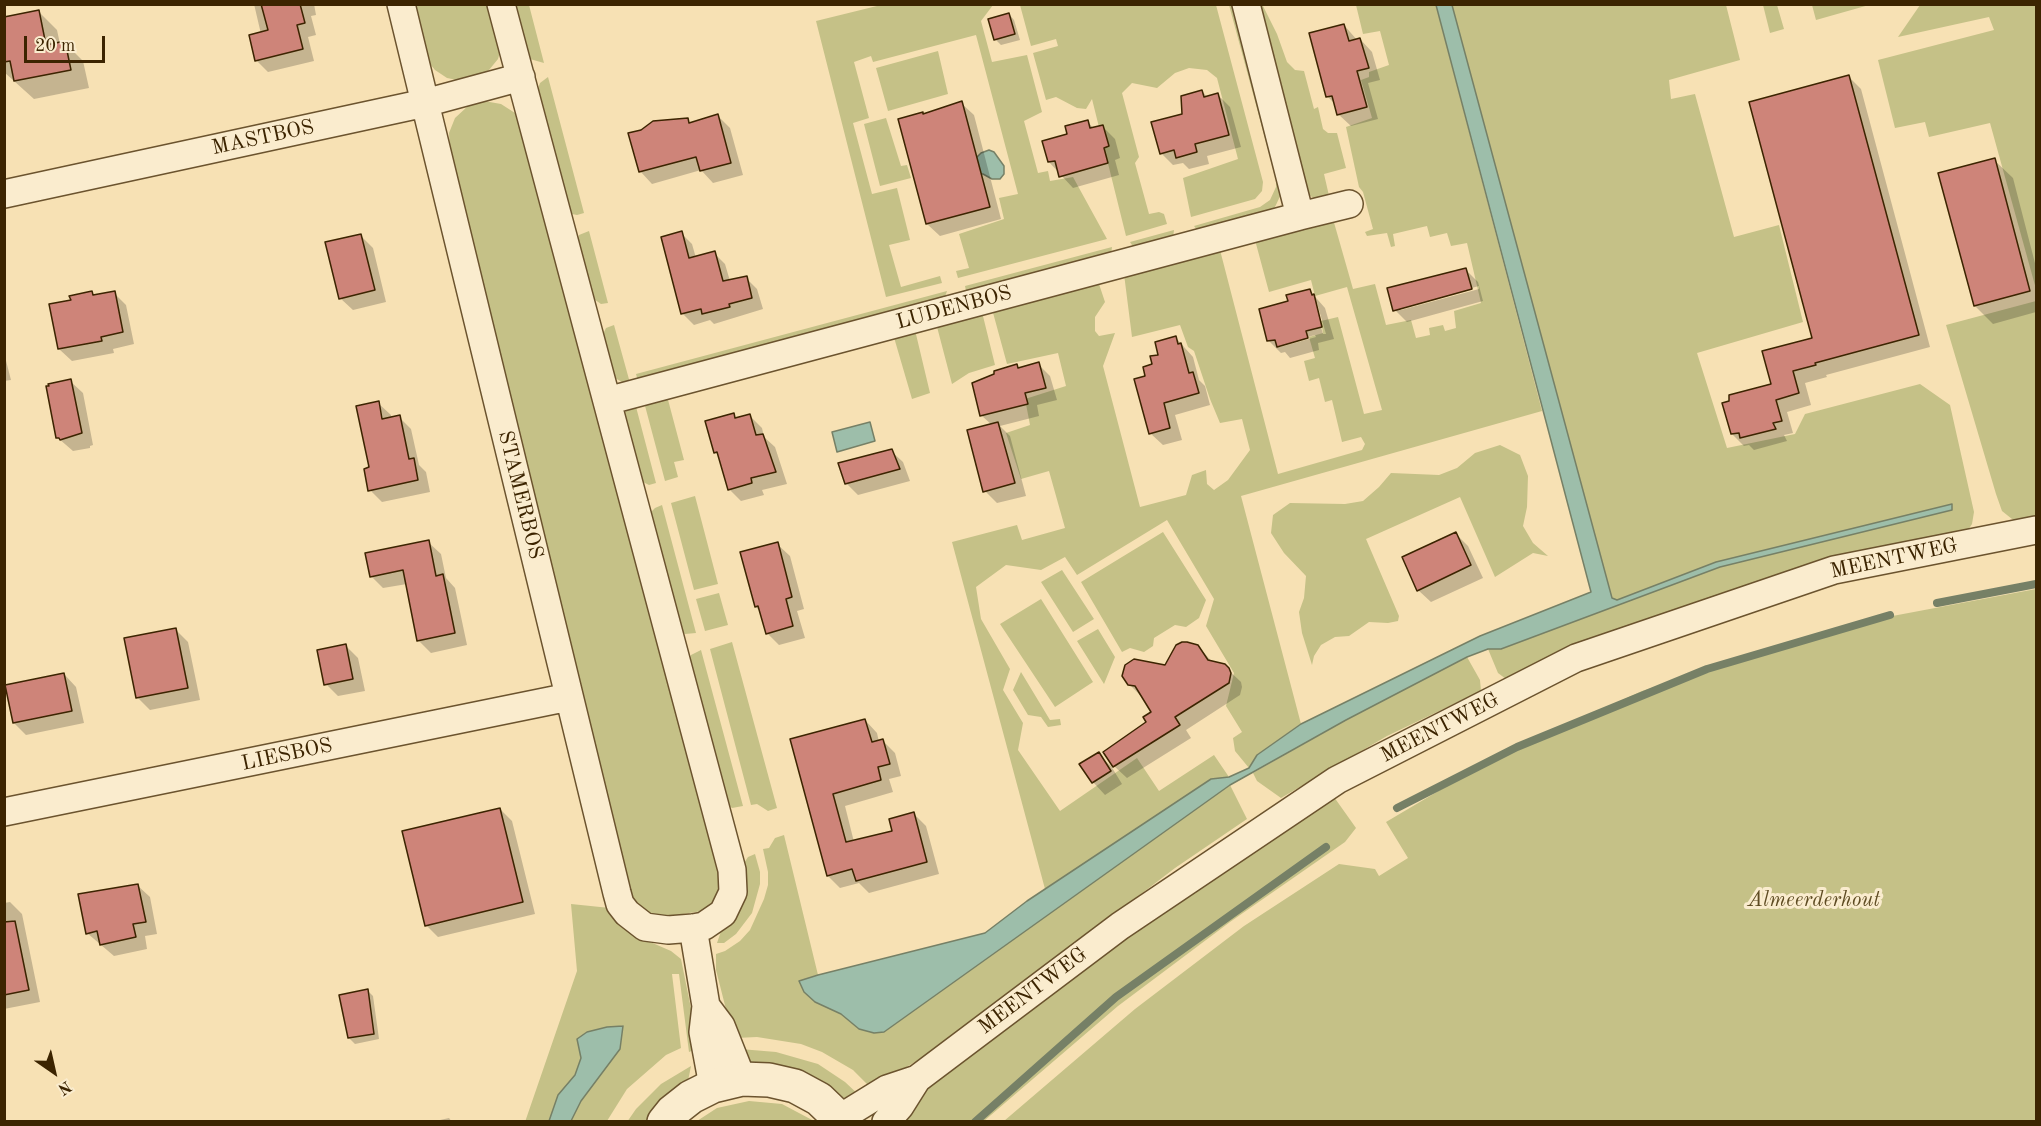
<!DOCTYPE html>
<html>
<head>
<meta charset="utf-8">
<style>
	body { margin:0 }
	#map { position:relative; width:2041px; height:1126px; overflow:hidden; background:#f7e1b4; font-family:"Old Standard TT",serif }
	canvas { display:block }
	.frame { position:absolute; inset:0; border:6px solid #3c2401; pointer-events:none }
	.north { position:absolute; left:24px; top:1042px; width:60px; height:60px; -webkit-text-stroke:4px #faecce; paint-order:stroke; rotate:146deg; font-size:16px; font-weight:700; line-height:24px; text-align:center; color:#3c2401 }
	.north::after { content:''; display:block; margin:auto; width:21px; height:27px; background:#3c2401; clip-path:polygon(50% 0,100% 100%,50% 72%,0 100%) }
	.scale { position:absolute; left:24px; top:36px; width:81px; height:27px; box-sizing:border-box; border:3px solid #3c2401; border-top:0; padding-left:8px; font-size:18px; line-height:21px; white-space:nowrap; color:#3c2401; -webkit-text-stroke:4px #faecce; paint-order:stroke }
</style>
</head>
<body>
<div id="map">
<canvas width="2041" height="1126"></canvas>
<div class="frame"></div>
<div class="north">N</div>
<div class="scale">20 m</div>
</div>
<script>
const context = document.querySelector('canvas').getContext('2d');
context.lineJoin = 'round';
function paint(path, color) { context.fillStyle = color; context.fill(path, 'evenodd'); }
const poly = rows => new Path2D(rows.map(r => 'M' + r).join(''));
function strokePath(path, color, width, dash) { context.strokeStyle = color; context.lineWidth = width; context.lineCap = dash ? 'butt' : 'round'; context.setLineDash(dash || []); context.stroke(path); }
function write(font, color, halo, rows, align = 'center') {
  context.font = font + ' "Old Standard TT",serif'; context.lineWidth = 6; context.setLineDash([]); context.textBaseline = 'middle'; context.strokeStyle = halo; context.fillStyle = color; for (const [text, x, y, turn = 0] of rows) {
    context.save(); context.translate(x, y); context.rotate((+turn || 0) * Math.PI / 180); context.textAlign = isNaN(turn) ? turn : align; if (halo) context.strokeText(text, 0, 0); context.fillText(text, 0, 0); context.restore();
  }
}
const green = poly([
	[412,5,492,5,502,45,498,59,489,70,476,78,462,81,447,78,435,70,426,59],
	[513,5,529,5,544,63,530,59,526,52],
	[881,5,993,5,981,21,992,62,1027,55,1042,112,1024,121,1038,173,1048,171,1050,181,1073,177,1107,239,958,278,956,271,969,268,959,234,1004,219,999,198,1018,194,976,35,873,62,871,56,854,62,869,118,853,123,872,194,897,188,910,240,889,245,901,287,940,276,942,283,886,297,816,21],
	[1020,5,1216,5,1263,182,1262,191,1255,199,1191,217,1183,178,1238,159,1217,78,1207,70,1189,68,1175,73,1157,88,1132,83,1122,93,1139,157,1135,163,1149,214,1159,212,1164,214,1167,224,1126,236,1092,99,1086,109,1077,108,1056,97,1046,100,1033,53,1058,46,1056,39,1031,46],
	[1229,5,1237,5,1283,190,1275,207,1268,213,1198,231,1194,226,1260,207,1270,200,1276,187,1276,179],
	[1250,5,1261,5,1263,6,1277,34,1287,62,1295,70,1304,71,1314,109,1318,107,1323,129,1328,133,1337,133,1346,168,1324,174,1330,200,1315,199,1306,193],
	[1356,5,1436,5,1542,411,1241,496,1301,724,1257,755,1249,768,1235,751,1233,738,1242,732,1226,706,1234,673,1206,626,1214,599,1167,520,1077,575,1065,557,1041,570,1006,565,976,587,981,619,1010,669,1003,690,1023,723,1018,750,1060,811,1137,758,1159,791,1214,755,1229,777,1211,780,1045,889,952,542,1017,525,1022,540,1065,528,1049,471,1021,479,1006,433,1030,425,1025,399,1066,386,1058,353,1007,364,992,309,1098,281,1105,302,1095,317,1095,331,1099,336,1115,333,1103,366,1140,507,1186,495,1192,475,1206,470,1207,484,1214,490,1228,480,1250,450,1242,419,1220,423,1210,399,1194,351,1188,347,1180,325,1132,337,1124,274,1220,250,1278,474,1362,450,1365,444,1361,437,1342,442,1332,400,1325,402,1319,378,1309,381,1304,361,1315,358,1309,337,1323,333,1321,321,1338,317,1364,414,1382,410,1347,287,1315,296,1311,280,1269,292,1255,240,1333,219,1353,289,1375,284,1386,325,1411,320,1416,338,1430,335,1429,328,1443,325,1445,331,1456,328,1454,311,1481,303,1467,243,1451,246,1447,233,1430,237,1427,226,1393,234,1395,246,1391,247,1387,233,1367,236,1365,232,1373,229,1363,192,1359,187,1346,127,1372,118,1361,80,1369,77,1369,72,1389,65,1380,31,1363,34],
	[1452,5,1726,5,1740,60,1669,80,1671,99,1695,94,1734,237,1779,225,1803,322,1697,353,1727,448,1795,434,1805,414,1920,384,1950,405,1974,512,1972,524,1966,533,1506,679,1498,673,1488,649,1501,649,1720,567,1716,562,1617,600,1612,598],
	[1763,5,1777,5,1784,29,1770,33],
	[1812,5,1812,4,1869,5,1816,20],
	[1920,5,2036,5,2036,289,1990,123,1929,137,1925,122,1895,128,1878,60,1994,30,1989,17,1898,37],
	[938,51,948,94,888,111,876,68],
	[548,77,584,213,577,215,572,214,567,208,536,94,540,83],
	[484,101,501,104,515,113,524,128,723,886,709,910,663,917,648,914,633,900,628,887,450,150,449,133,455,118,468,106],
	[886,118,901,166,907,165,911,178,880,186,864,124],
	[1174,230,1173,238,1134,248,1130,242],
	[589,231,608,303,601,304,591,297,577,240,579,235],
	[1112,247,1111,255,968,292,966,291,965,286],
	[947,291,944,300,638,381,636,374],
	[2036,301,2036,520,2020,523,2012,519,2002,511,1996,494,1946,325],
	[982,312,995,365,969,373,952,384,936,323],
	[614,325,630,383,622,382,615,378,610,372,603,334,606,328],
	[915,330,930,393,912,399,893,334],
	[667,396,684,460,674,462,678,477,665,481,644,402],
	[635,403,656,483,649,485,641,481,623,422,624,414,628,408],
	[1500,445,1520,455,1528,476,1527,507,1523,526,1533,543,1548,556,1533,553,1495,577,1460,497,1366,539,1399,616,1398,621,1388,623,1369,622,1349,636,1335,637,1321,645,1314,656,1312,665,1302,633,1299,612,1304,598,1306,576,1284,553,1271,533,1273,515,1290,503,1345,504,1363,501,1379,487,1391,473,1439,475,1457,468,1475,453],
	[695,496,718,584,694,590,671,503],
	[662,505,696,633,685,634,679,629,650,513,655,508],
	[1163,532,1206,600,1199,618,1186,627,1175,625,1154,638,1153,646,1144,652,1130,648,1122,652,1081,582],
	[1062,570,1094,619,1073,632,1041,582],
	[2036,589,2036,1121,1004,1121,1135,1009,1244,926,1339,864,1375,869,1379,876,1408,858,1386,822,1496,757,1642,691,1850,624],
	[719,593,728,625,705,631,696,599],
	[1041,599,1093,682,1055,707,1000,624],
	[1098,629,1115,657,1104,684,1077,641],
	[732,642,777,808,768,811,757,804,751,805,710,649],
	[701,650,743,806,732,808,726,803,688,662,691,655],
	[1467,657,1480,680,1481,691,1387,736,1281,798,1257,781,1253,773,1346,720],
	[1021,672,1050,720,1060,719,1061,725,1048,727,1041,717,1028,715,1013,690],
	[1230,785,1247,819,1175,868,949,1041,877,1085,868,1085,853,1070,822,1052,801,1044,757,1037,736,1038,731,1029,716,970,716,954,725,951,740,941,750,930,764,899,768,885,768,872,763,849,769,848,775,838,784,835,818,975,800,981,815,1002,841,1014,859,1029,884,1032],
	[1334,797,1356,828,1345,842,1230,922,1118,1006,984,1121,896,1122,906,1107,938,1079,1092,963,1222,868],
	[755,854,760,872,760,884,752,913,736,934,724,943,717,943,744,863,748,857],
	[571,904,610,908,634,935,671,951,681,959,698,1043,694,1050,689,1052,679,974,672,974,681,1048,666,1055,627,1089,607,1121,525,1122,577,971],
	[740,1049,776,1052,818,1064,845,1082,860,1096,847,1098,831,1097,751,1063],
	[691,1066,688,1081,649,1121,627,1122,636,1109,661,1084],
	[749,1101,782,1104,814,1121,697,1121,717,1108]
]);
const water = poly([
	[1436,5,1452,5,1612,598,1617,600,1716,562,1952,504,1952,510,1720,567,1501,649,1488,649,1467,657,1346,720,1230,785,884,1032,874,1033,859,1029,841,1014,815,1002,804,992,799,981,818,975,985,933,1027,901,1211,779,1229,777,1249,768,1257,755,1301,724,1480,636,1591,592,1436,5],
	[989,150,994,152,1004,166,1004,174,1000,179,992,179,983,174,974,173,976,158,981,153,989,150],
	[870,422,875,441,837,452,832,432,870,422],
	[623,1026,620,1049,581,1101,571,1121,549,1121,558,1095,575,1075,581,1058,577,1039,587,1032,607,1027,623,1026]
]);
const shadow = poly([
	[254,4,314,4,316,15,311,16,316,35,308,37,314,61,268,72,256,60,261,34],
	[39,12,57,30,60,44,65,43,83,61,89,88,34,99,4,72,4,19],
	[1009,14,1014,20,1020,40,1001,45,995,39],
	[1344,25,1357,40,1360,39,1372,52,1380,80,1368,83,1378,119,1351,126,1338,114,1336,105,1328,97],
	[1849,77,1861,89,1930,347,1826,375,1827,377,1805,383,1811,405,1787,412,1793,433,1784,435,1787,441,1754,450,1749,445,1744,446,1732,434,1814,339],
	[1202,91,1208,98,1218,95,1230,107,1241,147,1207,156,1209,164,1189,169,1183,163,1173,165,1161,153],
	[961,103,974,115,1001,219,940,236,927,224,924,116],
	[718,116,730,128,743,175,713,183,701,170,652,184,640,171,687,120,691,124],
	[1088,122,1094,129,1103,127,1115,139,1120,158,1115,160,1119,175,1073,188,1049,162],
	[1994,160,2013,178,2036,267,2036,312,1993,324,1975,306],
	[681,233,692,244,696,258,714,253,725,264,730,281,746,278,757,289,763,309,714,324,710,320,694,325,682,313],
	[361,236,373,248,386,302,353,310,340,298],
	[1465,269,1478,282,1483,301,1407,322,1395,310],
	[1479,286,1479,289,1401,310,1401,307],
	[1310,291,1325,308,1334,339,1318,343,1319,350,1290,358,1285,352,1281,353,1269,341,1290,302],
	[1314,303,1317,303,1326,334,1323,334],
	[1315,335,1316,337,1280,347,1278,345],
	[92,293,95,296,114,293,126,305,134,344,113,349,114,353,72,361,59,349,72,301],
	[1176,338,1193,357,1199,380,1205,386,1210,405,1175,415,1182,440,1163,445,1150,433,1147,378,1160,356],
	[4,353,11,380,4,381],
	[1038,364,1050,376,1057,400,1037,405,1039,416,1000,426,1010,436,1026,496,997,503,985,491,992,425,982,416,973,384,1017,366,1020,369],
	[70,381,83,393,93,445,90,446,90,448,73,451,58,438],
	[378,403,391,415,391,418,399,417,411,429,419,465,426,472,430,492,382,502,370,490],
	[733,415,737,419,750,416,762,428,764,437,775,447,787,484,762,490,764,495,741,501,729,489,720,457,715,452],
	[891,451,903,462,910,481,858,495,846,483],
	[1456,534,1468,546,1483,578,1431,602,1418,590],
	[428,542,441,554,446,578,455,588,467,645,431,653,418,640,407,584,383,588,371,576],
	[777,544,790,556,804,609,797,611,805,638,779,645,767,633,761,612,756,607],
	[176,630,188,642,200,700,150,710,137,697],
	[346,646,358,658,365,691,338,696,326,684],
	[1198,646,1213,663,1224,666,1241,682,1242,687,1240,695,1186,730,1191,738,1127,778,1114,766,1105,752,1148,723,1153,712,1142,697,1129,684,1166,667],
	[64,674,76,687,84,723,26,735,14,723],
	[865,720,877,733,879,742,883,741,895,753,901,776,889,779,893,792,845,806,854,842,894,832,914,814,926,826,939,874,869,893,859,883,840,888,828,876,792,740],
	[1098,754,1111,766,1122,784,1105,795,1093,782],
	[500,809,512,821,535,914,438,937,426,925],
	[137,885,150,897,157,934,145,936,147,949,114,956,87,933],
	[10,902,22,914,40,1002,4,1009,4,903],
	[368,991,373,996,379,1039,355,1044,349,1038],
	[449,1118,452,1122,431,1122]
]);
const stream = poly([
	[1937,603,2036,584],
	[1397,808,1517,747,1707,669,1890,615],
	[975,1122,1116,997,1326,847]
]);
const building = poly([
	[261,4,300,4,305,23,297,25,303,49,255,61,249,35,268,30,261,4],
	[39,10,46,45,65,41,71,70,14,81,10,61,4,62,4,17,39,10],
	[1009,13,1015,34,994,40,988,19,1009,13],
	[1344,24,1349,41,1360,38,1369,68,1357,71,1367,107,1337,115,1332,96,1326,97,1309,33,1344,24],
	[1849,75,1919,335,1815,363,1816,365,1793,371,1799,393,1776,400,1782,421,1773,423,1776,429,1740,438,1739,433,1731,434,1722,403,1729,401,1729,395,1771,384,1762,351,1812,338,1749,102,1849,75],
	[1202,90,1204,97,1218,93,1229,135,1195,144,1197,152,1176,158,1174,150,1160,154,1151,122,1182,114,1181,96,1202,90],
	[962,101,990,207,926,224,898,119,923,112,923,114,962,101],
	[718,114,731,163,700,171,696,157,639,172,628,133,641,130,653,121,688,118,689,123,718,114],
	[1088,120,1090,128,1103,125,1109,146,1104,148,1108,163,1059,177,1055,161,1048,162,1042,141,1067,134,1065,126,1088,120],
	[1995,158,2030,291,1974,306,1938,173,1995,158],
	[682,231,689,258,715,251,723,281,747,276,752,298,729,304,730,307,702,314,701,309,681,314,661,237,682,231],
	[361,234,375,290,339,299,325,242,361,234],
	[1466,268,1472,289,1393,311,1387,288,1466,268],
	[1310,289,1312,295,1314,294,1322,327,1306,331,1308,338,1277,347,1275,340,1267,341,1259,309,1288,301,1286,295,1310,289],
	[92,291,93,295,115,291,123,332,101,337,102,341,58,349,49,304,71,300,69,296,92,291],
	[1176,336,1178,344,1181,343,1189,373,1193,372,1199,393,1164,403,1170,428,1149,434,1134,379,1145,376,1143,367,1152,364,1150,356,1158,355,1155,342,1176,336],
	[1039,362,1046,388,1025,393,1028,404,980,416,972,383,994,374,994,371,1017,364,1018,368,1039,362],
	[71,379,82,433,60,440,59,438,56,438,46,386,49,386,48,384,71,379],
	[379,401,382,419,400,415,409,459,414,458,418,480,368,491,364,469,369,467,356,406,379,401],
	[734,413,735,418,750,414,756,435,763,434,776,472,751,478,752,483,728,490,717,452,714,453,705,421,734,413],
	[998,422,1015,483,983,492,967,430,998,422],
	[892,449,900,469,845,484,838,463,892,449],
	[1456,532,1471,565,1417,591,1402,557,1456,532],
	[429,540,436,576,443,574,455,633,417,641,403,570,370,577,365,553,429,540],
	[778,542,792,597,786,599,793,626,766,634,758,606,755,607,740,552,778,542],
	[176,628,188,688,136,698,124,638,176,628],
	[1182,642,1187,642,1198,645,1208,660,1225,664,1229,668,1231,673,1229,683,1175,717,1180,725,1113,767,1103,752,1146,722,1143,717,1151,712,1135,686,1128,685,1122,676,1125,665,1134,659,1165,665,1176,645,1182,642],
	[346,644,353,679,324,685,317,650,346,644],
	[64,673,72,711,13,723,5,685,64,673],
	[865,719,872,742,883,739,890,764,878,767,881,780,833,794,846,842,892,831,889,819,914,812,927,862,856,881,852,869,827,876,790,739,865,719],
	[1099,752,1111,771,1092,783,1079,764,1099,752],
	[500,808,523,902,425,926,402,831,500,808],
	[138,884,146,922,133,924,136,937,100,945,97,931,86,934,78,894,138,884],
	[15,921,29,990,4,995,4,922,15,921],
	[368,989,374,1034,348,1038,339,995,368,989]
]);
const minor = poly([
	[401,4,617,893,620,904,627,913,645,927,668,930,693,928,704,926,723,913,733,892,732,870,501,4],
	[4,194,425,103,521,77],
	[1300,216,1349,204],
	[607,401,1300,216,1246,4],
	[4,812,569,697],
	[693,928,706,1006,703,1032,713,1086],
	[706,1006,721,1026,742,1079],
	[840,1118,887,1089,917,1079,1120,926,1337,780,1576,658,1834,570,2036,530],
	[886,1122,900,1106,917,1079]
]);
const tertiary = poly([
	[664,1122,672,1112,691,1097,713,1086,742,1079,769,1080,795,1086,819,1099,843,1122]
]);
const streetNames = [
	["MASTBOS",263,138,-12],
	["LUDENBOS",954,308,-15],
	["STAMERBOS",520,495,76],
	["MEENTWEG",1894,559,-12],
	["MEENTWEG",1440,728,-27],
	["LIESBOS",287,755,-12],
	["MEENTWEG",1033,991,-37]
];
const parkNames = [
	["Almeerderhout",1814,900]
];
paint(green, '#c5c187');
paint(water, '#9dbeaa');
strokePath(water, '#768066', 1.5);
paint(shadow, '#0003');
strokePath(stream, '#768066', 8);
paint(building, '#ce8479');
strokePath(building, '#3c2401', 1.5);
strokePath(minor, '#6b532e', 30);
strokePath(tertiary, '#6b532e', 36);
strokePath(minor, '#faecce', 27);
strokePath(tertiary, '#faecce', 33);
write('21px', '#3c2401', '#faecce', streetNames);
write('italic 21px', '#5e4b22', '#faecce', parkNames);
</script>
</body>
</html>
